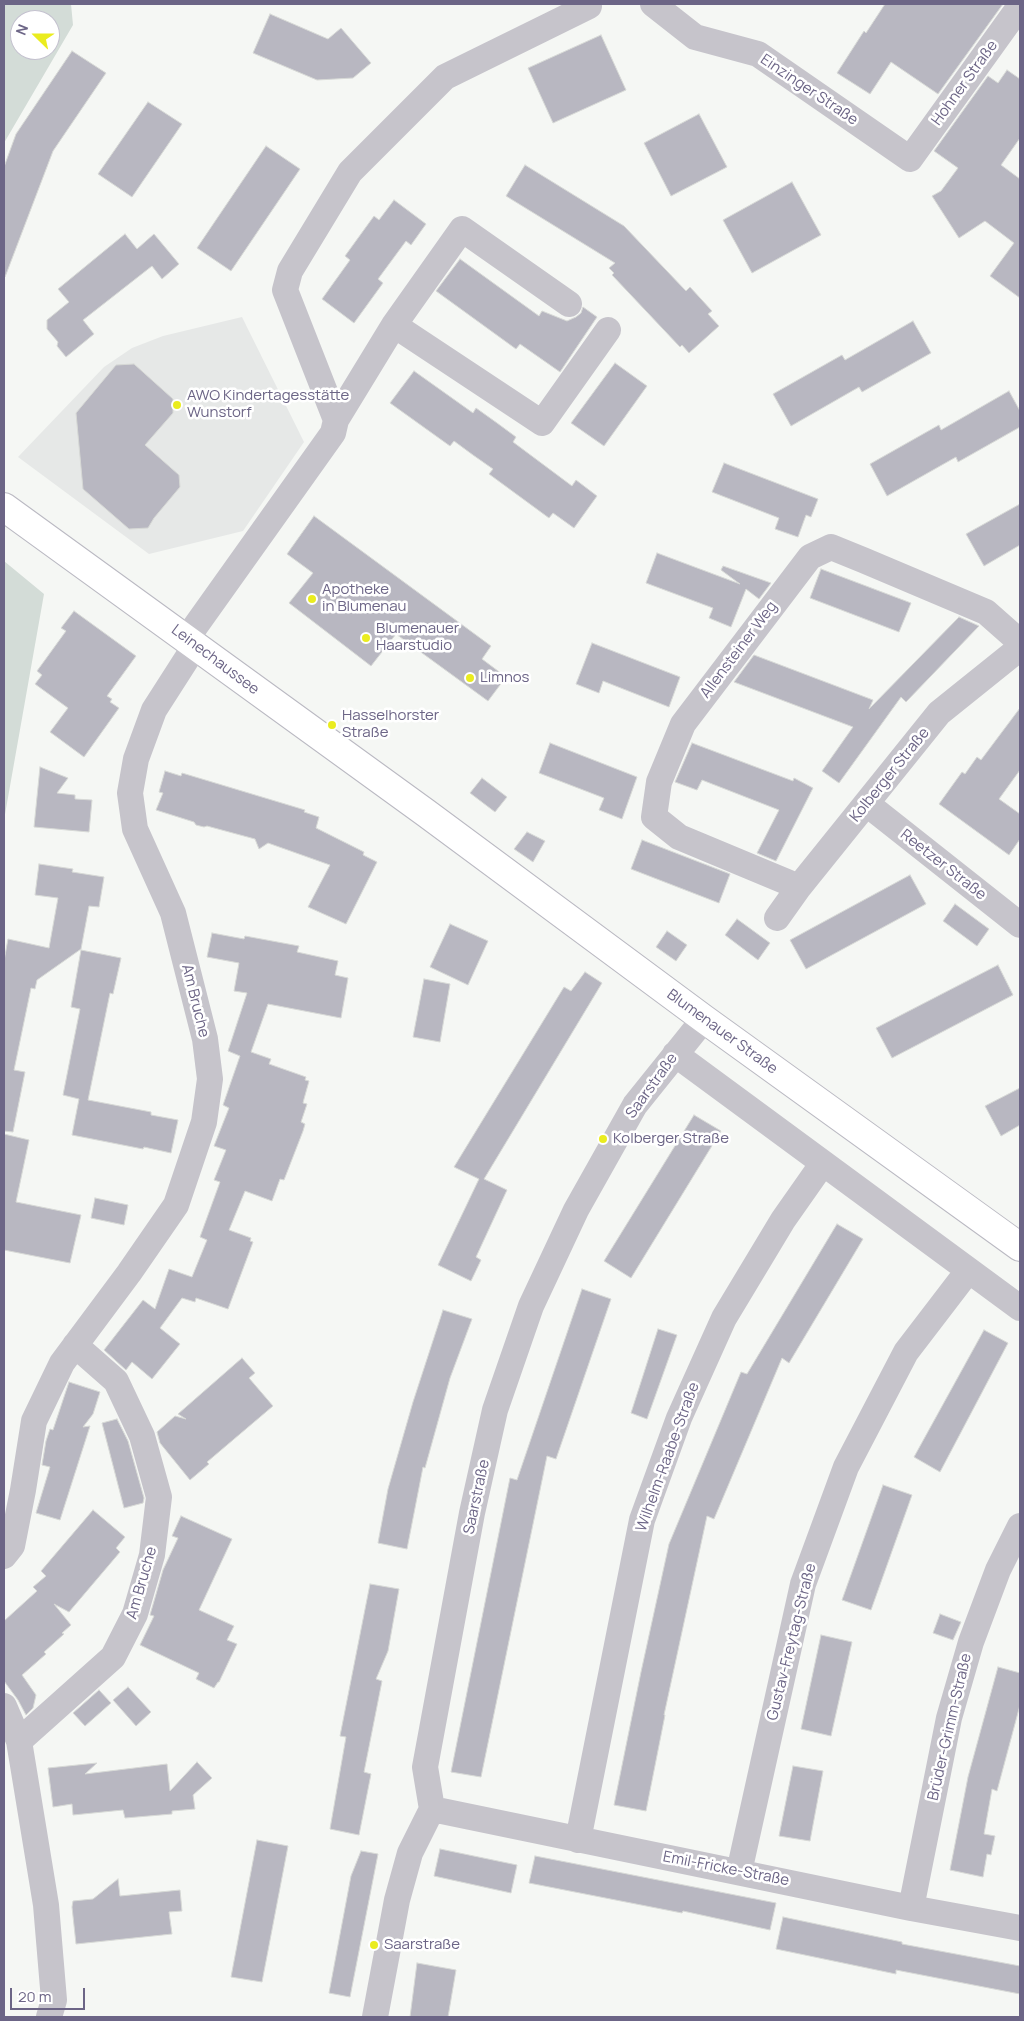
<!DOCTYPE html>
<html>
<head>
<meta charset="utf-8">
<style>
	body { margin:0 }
	#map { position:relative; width:1024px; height:2021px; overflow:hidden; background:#f5f7f4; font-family:Manrope,sans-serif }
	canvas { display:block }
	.frame { position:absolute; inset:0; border:5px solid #6c6586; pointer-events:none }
	.north { position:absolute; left:10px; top:10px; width:50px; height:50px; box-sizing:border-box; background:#fff; border:1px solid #c4c1cf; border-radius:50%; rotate:292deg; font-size:14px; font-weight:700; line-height:20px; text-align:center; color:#6c6586 }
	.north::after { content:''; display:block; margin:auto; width:18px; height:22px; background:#eaec1f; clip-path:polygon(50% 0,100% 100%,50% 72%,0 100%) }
	.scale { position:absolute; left:10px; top:1988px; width:75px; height:22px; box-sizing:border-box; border:2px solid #6c6586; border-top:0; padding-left:6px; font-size:15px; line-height:18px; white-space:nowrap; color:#6c6586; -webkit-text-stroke:4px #fff; paint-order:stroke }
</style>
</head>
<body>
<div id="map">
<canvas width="1024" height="2021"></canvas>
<div class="frame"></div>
<div class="north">N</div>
<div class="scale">20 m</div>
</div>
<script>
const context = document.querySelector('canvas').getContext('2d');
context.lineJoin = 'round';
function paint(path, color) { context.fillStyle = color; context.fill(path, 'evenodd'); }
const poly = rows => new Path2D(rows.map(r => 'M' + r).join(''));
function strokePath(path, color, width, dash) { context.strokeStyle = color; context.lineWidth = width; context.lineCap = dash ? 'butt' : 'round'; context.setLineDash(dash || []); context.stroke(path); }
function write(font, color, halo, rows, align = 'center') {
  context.font = font + ' Manrope,sans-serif'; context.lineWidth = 5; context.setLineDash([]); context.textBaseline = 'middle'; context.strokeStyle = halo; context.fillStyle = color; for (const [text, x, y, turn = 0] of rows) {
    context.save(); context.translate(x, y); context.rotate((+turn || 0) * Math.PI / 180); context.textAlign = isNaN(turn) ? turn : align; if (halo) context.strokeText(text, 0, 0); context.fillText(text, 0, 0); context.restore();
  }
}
const built = poly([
	[242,317,304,442,243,531,149,554,18,457,104,367,132,348,163,336]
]);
const green = poly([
	[4,4,71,4,73,25,4,143],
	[20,20,50,20,50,50,20,50],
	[4,561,44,594,4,820]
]);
const building = poly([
	[885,4,1003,4,938,94,891,62,870,94,837,73,864,31,866,33,885,4],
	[270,14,328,39,341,28,371,63,353,78,317,80,253,53,270,14],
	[601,35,626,90,553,123,528,68,601,35],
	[72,51,106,73,53,151,5,277,4,277,4,167,16,134,72,51],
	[1007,70,1020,79,1020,138,1001,165,1020,179,1020,298,990,276,1014,243,985,221,959,238,932,196,941,191,958,168,934,151,988,76,998,83,1007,70],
	[148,102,182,124,132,197,98,174,148,102],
	[699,114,727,167,671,196,644,143,699,114],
	[266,146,300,169,231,271,197,248,266,146],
	[525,165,624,226,686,291,690,287,712,311,708,314,719,326,689,353,682,345,680,347,612,275,614,273,609,268,615,263,506,196,525,165],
	[792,182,821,235,752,273,723,220,792,182],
	[394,200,426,224,411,245,406,241,378,279,383,283,354,323,322,299,350,260,345,256,374,216,379,220,394,200],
	[125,234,137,249,154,234,179,264,162,279,152,266,83,320,94,334,66,357,57,346,58,342,47,329,47,320,69,302,58,289,125,234],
	[460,259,539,316,542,311,567,321,576,317,581,313,583,307,597,317,560,372,520,344,516,349,436,291,460,259],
	[913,321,931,353,862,392,859,387,791,426,773,394,842,355,845,360,913,321],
	[615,363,647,386,604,446,571,423,615,363],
	[134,364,173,399,173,413,145,445,179,475,180,487,154,518,148,528,129,529,83,489,76,413,116,365,134,364],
	[414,371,473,413,476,408,497,423,516,437,513,442,572,486,576,480,597,496,574,528,553,513,549,518,489,474,493,469,473,455,454,441,450,446,390,403,414,371],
	[1009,391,1020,411,1020,427,958,462,956,457,887,496,870,464,939,425,941,430,1009,391],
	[724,463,818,499,811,517,806,515,798,537,775,529,779,518,712,492,724,463],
	[1020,504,1020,545,984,566,966,534,1020,504],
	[314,516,491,646,482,659,506,677,488,701,396,634,371,666,289,603,313,573,287,554,314,516],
	[657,553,740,584,721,570,723,566,771,583,759,599,746,589,731,627,709,618,713,608,646,583,657,553],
	[821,569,911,603,899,632,810,598,821,569],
	[74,611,136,656,107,696,112,699,110,702,119,708,84,757,50,732,68,708,35,684,42,675,37,671,66,631,61,628,74,611],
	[959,617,979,626,906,702,901,697,839,783,822,771,853,727,734,682,754,655,873,700,869,709,959,617],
	[592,643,680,677,669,707,603,681,599,693,576,684,592,643],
	[1020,708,1020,770,999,799,1020,814,1020,839,1009,855,939,804,962,772,965,774,977,757,981,760,1020,708],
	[550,743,637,777,622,819,599,810,604,798,539,773,550,743],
	[692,743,793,781,794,778,813,788,776,861,757,853,779,810,702,780,697,790,675,782,692,743],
	[40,767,68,778,57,793,75,795,75,799,92,800,89,832,34,827,40,767],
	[165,771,181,776,182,773,305,810,304,812,319,817,316,828,364,852,363,855,377,862,346,924,308,907,330,865,268,843,259,849,255,839,207,826,204,827,196,825,194,822,156,810,163,793,159,792,165,771],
	[482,778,507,797,495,812,470,793,482,778],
	[527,832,545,841,533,862,514,849,527,832],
	[642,840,730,874,719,903,631,869,642,840],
	[39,864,73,869,72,872,104,877,99,907,89,906,81,949,37,980,35,989,31,988,14,1070,25,1072,13,1132,4,1131,4,961,8,939,49,948,58,898,35,895,39,864],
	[910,875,926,904,806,969,790,940,910,875],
	[955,904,989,929,977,946,943,921,955,904],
	[737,919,770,943,758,960,725,935,737,919],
	[450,924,488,941,468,985,430,967,450,924],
	[667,931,687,945,676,961,656,947,667,931],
	[212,933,244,939,245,936,299,946,297,952,338,961,335,975,348,978,341,1018,268,1004,251,1052,271,1059,269,1064,306,1077,305,1080,309,1081,304,1099,303,1103,307,1104,301,1122,305,1124,303,1131,284,1180,280,1179,272,1201,245,1191,229,1230,251,1238,250,1241,253,1242,228,1309,196,1298,195,1302,182,1298,160,1328,180,1344,152,1379,132,1362,126,1370,104,1350,143,1300,155,1309,169,1269,192,1277,207,1240,200,1237,220,1182,214,1180,226,1150,214,1146,229,1108,223,1105,240,1056,228,1051,247,993,234,991,239,963,207,957,212,933],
	[81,950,121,958,113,994,110,993,88,1100,151,1112,151,1115,178,1120,171,1153,144,1147,143,1149,72,1135,79,1099,63,1095,80,1009,71,1007,81,950],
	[998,965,1013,995,892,1058,876,1028,998,965],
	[585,972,602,983,484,1179,507,1190,476,1257,481,1260,471,1281,438,1265,479,1179,454,1167,564,987,571,991,585,972],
	[424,979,450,984,440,1042,413,1037,424,979],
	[1020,1088,1020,1125,1001,1136,985,1106,1020,1088],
	[694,1115,721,1131,631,1278,604,1261,694,1115],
	[4,1134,29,1140,16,1202,81,1215,70,1263,4,1250,4,1134],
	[95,1198,128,1205,124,1225,91,1218,95,1198],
	[837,1224,863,1239,789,1363,782,1358,714,1519,707,1516,664,1715,665,1715,646,1811,614,1805,641,1672,669,1544,741,1372,747,1374,837,1224],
	[582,1289,611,1299,556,1459,547,1456,481,1777,451,1772,510,1478,517,1480,582,1289],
	[443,1310,472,1319,450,1378,425,1468,423,1467,407,1549,378,1543,388,1489,413,1402,443,1310],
	[658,1329,677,1335,647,1419,631,1413,658,1329],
	[984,1330,1008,1343,940,1472,914,1457,984,1330],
	[242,1358,255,1373,249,1378,273,1406,207,1462,209,1464,190,1480,160,1443,157,1432,175,1416,186,1419,178,1414,242,1358],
	[69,1382,100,1392,93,1414,83,1427,90,1426,60,1520,36,1513,50,1467,42,1465,46,1441,50,1429,53,1430,69,1382],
	[117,1419,128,1441,144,1498,143,1503,124,1508,102,1423,117,1419],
	[883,1485,912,1495,871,1610,842,1600,883,1485],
	[93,1510,125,1537,116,1548,120,1552,69,1612,54,1604,71,1625,62,1633,64,1634,44,1652,46,1654,22,1675,36,1695,33,1708,26,1715,18,1700,4,1681,4,1621,37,1591,33,1587,46,1576,41,1571,93,1510],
	[181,1516,232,1539,199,1610,234,1626,227,1640,237,1644,219,1682,218,1682,214,1688,196,1679,199,1673,140,1645,154,1616,150,1615,163,1570,178,1538,172,1536,181,1516],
	[370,1584,399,1589,388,1651,376,1679,382,1681,364,1772,371,1774,359,1835,330,1829,346,1737,340,1736,370,1584],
	[940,1614,961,1622,953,1640,933,1633,940,1614],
	[821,1635,852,1642,831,1736,801,1729,821,1635],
	[998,1667,1020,1673,1020,1705,997,1791,992,1789,984,1834,995,1836,991,1855,987,1854,983,1877,950,1870,968,1777,998,1667],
	[128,1687,151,1712,136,1726,113,1700,128,1687],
	[99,1690,111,1703,85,1726,73,1713,99,1690],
	[197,1762,212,1778,193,1795,195,1809,172,1811,172,1814,125,1818,123,1810,73,1815,72,1804,53,1807,48,1768,97,1763,85,1774,167,1764,170,1791,197,1762],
	[793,1766,823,1771,810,1841,779,1836,793,1766],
	[257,1840,288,1846,262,1982,231,1977,257,1840],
	[440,1849,517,1865,511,1893,434,1876,440,1849],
	[361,1851,378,1854,350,1997,329,1993,351,1876,361,1851],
	[535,1856,776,1903,770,1930,683,1911,682,1913,529,1883,535,1856],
	[118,1879,120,1896,180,1890,182,1911,169,1912,172,1934,76,1944,72,1907,73,1901,93,1899,118,1879],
	[783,1917,902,1942,902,1944,1020,1966,1020,1994,896,1970,896,1974,776,1949,783,1917],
	[417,1963,456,1970,448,2017,410,2017,417,1963]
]);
const street = poly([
	[653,4,695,37,758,54,910,159,1020,6],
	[394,325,542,423,608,330],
	[336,420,394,325,462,229,569,304],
	[187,638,333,433,336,420,285,290,290,271,350,172,445,77,589,6,588,4],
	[867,804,1020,925],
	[799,887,679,837,654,817,659,782,683,724,810,557,831,547,863,560,986,612,1020,642],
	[777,918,799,887,939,713,1020,648],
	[675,1054,1020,1308],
	[4,1556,12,1546,23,1490,34,1421,62,1363,129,1273,176,1205,204,1122,210,1079,205,1039,173,913,135,829,130,793,136,759,154,710,195,646],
	[4,1706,19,1741,46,1905,54,2000,49,2017],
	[19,1741,113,1657,135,1614,152,1555,159,1497,142,1436,116,1381,75,1345],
	[432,1809,911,1908,1020,1928],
	[578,1840,642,1520,679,1418,724,1318,783,1220,823,1163],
	[739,1872,803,1584,846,1467,906,1352,968,1271],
	[911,1908,949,1718,971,1642,998,1570,1020,1526],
	[375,2017,397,1900,410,1853,432,1809,425,1767,472,1513,495,1410,531,1306,576,1210,635,1105,704,1019]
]);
const secondary = poly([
	[4,507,426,813,704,1019,1020,1247]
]);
const markers = [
	[177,405,5,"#eaec1f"],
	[312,599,5,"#eaec1f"],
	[366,638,5,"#eaec1f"],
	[470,678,5,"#eaec1f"],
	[332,725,5,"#eaec1f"],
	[603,1139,5,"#eaec1f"],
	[374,1945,5,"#eaec1f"]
];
const streetNames = [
	["Hohner Straße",965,83,-54],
	["Einzinger Straße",809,90,34],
	["Allensteiner Weg",739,650,-53],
	["Leinechaussee",215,660,37],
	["Kolberger Straße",890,775,-51],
	["Reetzer Straße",943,865,38],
	["Am Bruche",195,1001,76],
	["Blumenauer Straße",722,1032,36],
	["Saarstraße",652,1086,-54],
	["Wilhelm-Raabe-Straße",668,1457,-70],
	["Saarstraße",477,1497,-78],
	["Am Bruche",142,1583,-74],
	["Gustav-Freytag-Straße",792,1642,-76],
	["Brüder-Grimm-Straße",950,1727,-77],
	["Emil-Fricke-Straße",726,1869,11]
];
const poiNames = [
	["AWO Kindertagesstätte",187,396],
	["Wunstorf",187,413],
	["Apotheke",322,590],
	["in Blumenau",322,607],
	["Blumenauer",376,629],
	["Haarstudio",376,646],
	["Limnos",480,678],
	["Hasselhorster",342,716],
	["Straße",342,733],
	["Kolberger Straße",613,1139],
	["Saarstraße",384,1945]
];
paint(built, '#e6e8e7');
paint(green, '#d3dcd7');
paint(building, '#b8b7c1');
strokePath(building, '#d7d9d6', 1);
strokePath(secondary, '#bab9c2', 30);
strokePath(street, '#c6c4cb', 26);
strokePath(secondary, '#fff', 28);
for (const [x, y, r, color] of markers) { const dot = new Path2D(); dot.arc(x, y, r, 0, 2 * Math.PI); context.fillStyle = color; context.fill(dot); strokePath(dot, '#fff', 2); }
write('15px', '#6c6586', '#fff', streetNames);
write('15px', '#6c6586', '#fff', poiNames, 'left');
</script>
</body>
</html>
